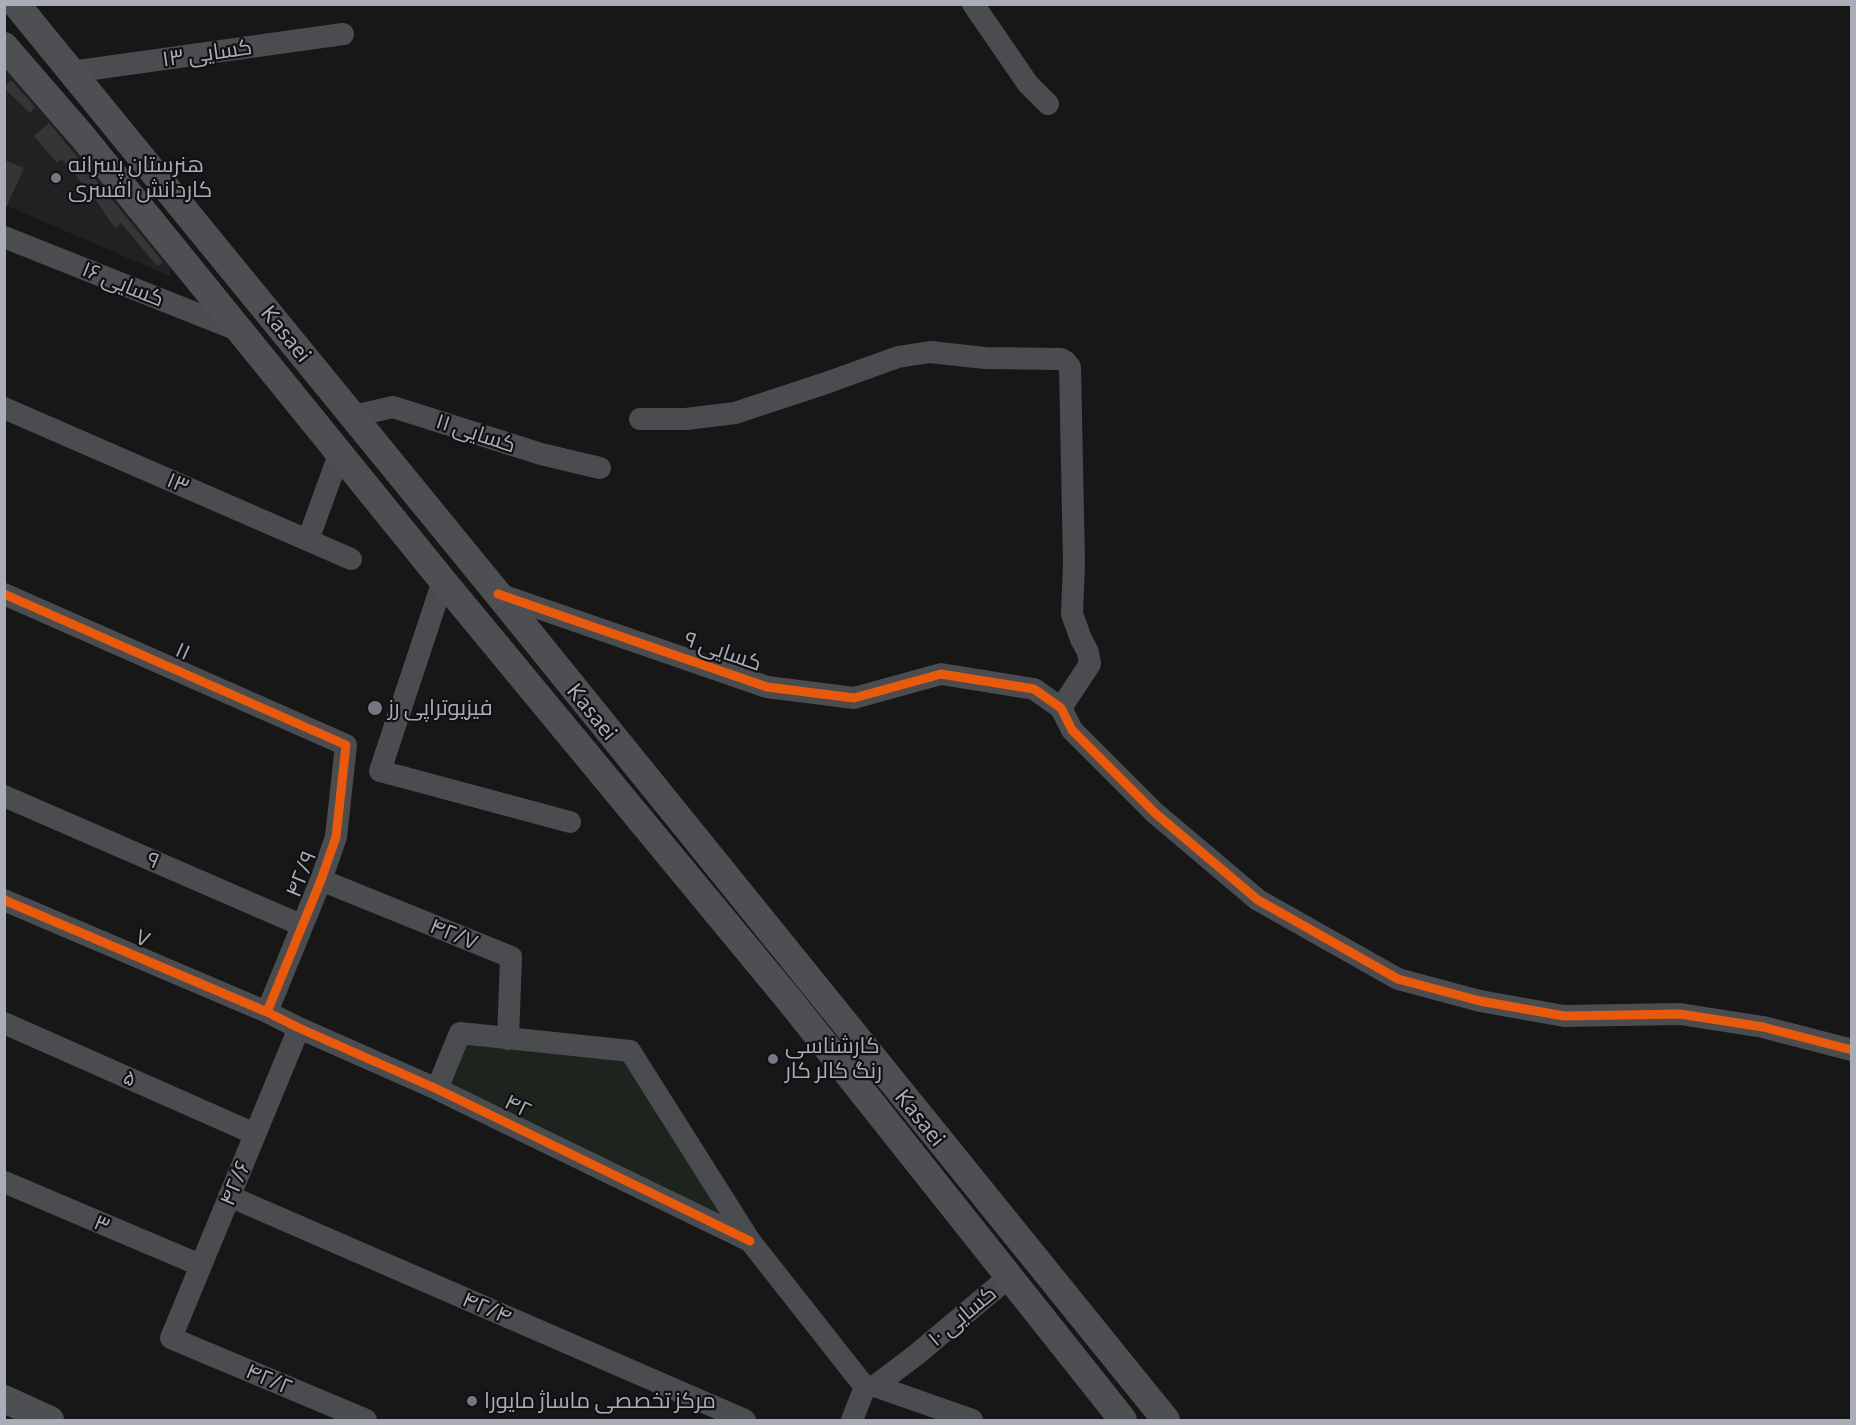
<!DOCTYPE html>
<html>
<head>
<meta charset="utf-8">
<style>
	body { margin:0 }
	#map { position:relative; width:1856px; height:1425px; overflow:hidden; background:#171717; font-family:Commissioner,sans-serif }
	canvas { display:block }
	.frame { position:absolute; inset:0; border:6px solid #a8adb8; pointer-events:none }
</style>
</head>
<body>
<div id="map">
<canvas width="1856" height="1425"></canvas>
<div class="frame"></div>
</div>
<script>
const context = document.querySelector('canvas').getContext('2d');
context.lineJoin = 'round';
function paint(path, color) { context.fillStyle = color; context.fill(path, 'evenodd'); }
const poly = rows => new Path2D(rows.map(r => 'M' + r).join(''));
function strokePath(path, color, width, dash) { context.strokeStyle = color; context.lineWidth = width; context.lineCap = dash ? 'butt' : 'round'; context.setLineDash(dash || []); context.stroke(path); }
function write(font, color, halo, rows, align = 'center') {
  context.font = font + ' Commissioner,Cairo,sans-serif'; context.lineWidth = 4.5; context.setLineDash([]); context.textBaseline = 'middle'; context.strokeStyle = halo; context.fillStyle = color; for (const [text, x, y, turn = 0] of rows) {
    context.save(); context.translate(x, y); context.rotate((+turn || 0) * Math.PI / 180); context.textAlign = isNaN(turn) ? turn : align; if (halo) context.strokeText(text, 0, 0); context.fillText(text, 0, 0); context.restore();
  }
}
const built = poly([
	[4,67,173,265,169,276,5,205]
]);
const green = poly([
	[463,1043,626,1058,723,1216,448,1085]
]);
const building = poly([
	[11,80,35,107,30,113,4,88],
	[49,123,69,147,163,262,157,266,121,223,115,228,95,199,62,159,57,163,34,136],
	[4,160,24,168,4,212]
]);
const minor = poly([
	[973,4,1028,84,1048,104],
	[71,72,343,34],
	[4,237,240,331],
	[4,408,351,559],
	[353,416,393,407,541,454,600,468],
	[640,419,686,419,735,413,826,383,898,357,930,352,985,358,1061,359,1066,362,1070,367,1074,563,1072,614,1081,639,1088,652,1090,664,1061,708],
	[312,529,340,452],
	[443,581,380,771,570,822],
	[4,594,346,745,336,837,321,880,267,1012],
	[498,594,767,687,854,698,941,674,1034,689,1061,708,1072,730,1155,813,1258,900,1398,979,1480,1001,1564,1016,1680,1014,1763,1027,1852,1050],
	[4,796,301,925],
	[321,880,511,957,508,1039],
	[4,900,267,1012,299,1028,437,1089,750,1241],
	[4,1023,255,1134],
	[299,1028,171,1338,366,1420],
	[437,1089,460,1033,630,1051,750,1241,865,1387,852,1420],
	[4,1182,200,1265],
	[229,1196,745,1420],
	[875,1386,916,1355,1009,1277],
	[865,1387,875,1386,972,1420]
]);
const major = poly([
	[16,4,498,594,1166,1420],
	[4,46,82,136,443,581,791,1002,1123,1420],
	[4,1399,50,1420]
]);
const cycleway = poly([
	[4,594,346,745,336,837,321,880,267,1012],
	[498,594,767,687,854,698,941,674,1034,689,1061,708,1072,730,1155,813,1258,900,1398,979,1480,1001,1564,1016,1680,1014,1763,1027,1852,1050],
	[4,900,267,1012,299,1028,437,1089,750,1241]
]);
const markers = [
	[56,178,6,"#757880"],
	[375,708,8,"#757880"],
	[773,1059,6,"#757880"],
	[472,1401,6,"#757880"]
];
const streetNames = [
	["۱۳ کسایی",207,53,-8],
	["۱۶ کسایی",123,284,22],
	["Kasaei",286,334,51],
	["۱۱ کسایی",476,433,18],
	["۱۳",178,483,23],
	["۱۱",183,651,24],
	["۹ کسایی",723,651,19],
	["Kasaei",592,712,51],
	["۹",153,860,23],
	["۴۲/۹",301,874,-68],
	["۴۲/۷",454,934,22],
	["۷",143,938,23],
	["۵",130,1078,24],
	["۴۲",518,1106,26],
	["Kasaei",920,1118,51],
	["۴۲/۶",235,1183,-67],
	["۳",102,1224,23],
	["۴۲/۴",487,1308,23],
	["۱۰ کسایی",962,1316,-40],
	["۴۲/۲",269,1379,23]
];
const poiNames = [
	["هنرستان پسرانه",68,165],
	["کاردانش افسری",68,190],
	["فیزیوتراپی رز",388,708],
	["کارشناسی",785,1046],
	["رنگ کالر کار",785,1071],
	["مرکز تخصصی ماساژ مایورا",484,1401]
];
paint(built, '#212123');
paint(green, '#1d241e');
paint(building, '#353536');
strokePath(minor, '#4b4c50', 22);
strokePath(major, '#4d4f52', 28);
strokePath(cycleway, '#e8590c', 9);
for (const [x, y, r, color] of markers) { const dot = new Path2D(); dot.arc(x, y, r, 0, 2 * Math.PI); context.fillStyle = color; context.fill(dot); strokePath(dot, '#111113', 2); }
write('22px', '#a8adb8', '#111113', streetNames);
write('22px', '#a8adb8', '#111113', poiNames, 'left');
</script>
</body>
</html>
